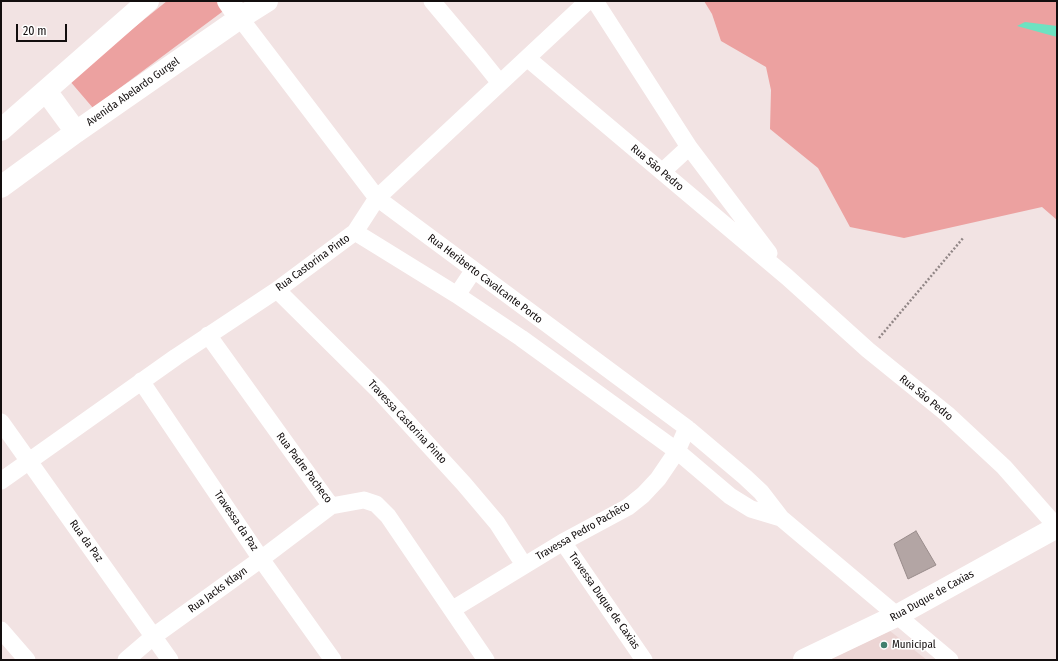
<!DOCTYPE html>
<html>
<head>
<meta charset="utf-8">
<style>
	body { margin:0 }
	#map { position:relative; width:1058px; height:661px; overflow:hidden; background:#f2e3e3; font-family:"Fira Sans Condensed",sans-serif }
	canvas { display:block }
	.frame { position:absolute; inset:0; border:2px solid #130e0e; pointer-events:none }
	.scale { position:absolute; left:16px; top:24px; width:51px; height:18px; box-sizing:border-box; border:2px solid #130e0e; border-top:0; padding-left:5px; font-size:12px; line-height:14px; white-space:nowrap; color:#130e0e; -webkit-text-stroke:3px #fff; paint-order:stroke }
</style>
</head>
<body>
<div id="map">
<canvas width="1058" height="661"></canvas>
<div class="frame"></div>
<div class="scale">20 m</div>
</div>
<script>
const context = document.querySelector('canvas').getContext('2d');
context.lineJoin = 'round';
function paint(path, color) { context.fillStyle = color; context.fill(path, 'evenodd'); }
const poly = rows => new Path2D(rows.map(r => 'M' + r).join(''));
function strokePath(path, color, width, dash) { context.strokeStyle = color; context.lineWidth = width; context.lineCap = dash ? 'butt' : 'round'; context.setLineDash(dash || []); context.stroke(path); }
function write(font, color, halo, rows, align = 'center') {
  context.font = font + ' "Fira Sans Condensed",sans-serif'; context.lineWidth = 3; context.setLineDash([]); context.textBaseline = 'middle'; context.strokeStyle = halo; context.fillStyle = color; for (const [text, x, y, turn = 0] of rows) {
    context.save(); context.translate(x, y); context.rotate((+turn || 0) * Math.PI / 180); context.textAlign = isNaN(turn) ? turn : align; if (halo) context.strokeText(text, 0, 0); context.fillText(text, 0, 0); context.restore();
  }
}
const built = poly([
	[890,631,927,660,828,660]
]);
const green = poly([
	[167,1,220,1,226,9,93,108,69,80],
	[704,1,1057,1,1057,220,1042,207,904,238,850,227,818,168,770,129,771,90,766,67,721,41,712,14]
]);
const water = poly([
	[1025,22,1057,26,1057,37,1017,26]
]);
const building = poly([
	[916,531,936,565,908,579,894,544,916,531]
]);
const path = poly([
	[879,338,964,237]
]);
const street = poly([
	[432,1,480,58,500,83],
	[595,1,689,147,769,253],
	[240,18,377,198,687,428,745,477,761,492,781,518,950,660],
	[527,58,787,277,868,350,947,414,1004,467,1057,527],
	[662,172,689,147],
	[355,232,457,295,521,338,677,451,730,496,751,509,781,518],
	[277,290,379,391,464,484,497,523,524,565],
	[457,295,473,271],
	[208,335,331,506,364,500,376,504,388,516,486,660],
	[141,381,261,559,333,660],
	[1,422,170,660],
	[1,481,176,357,277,290,355,232,377,198,588,1],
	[563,542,644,660],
	[453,609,563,542,628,507,643,495,658,479,677,451,687,428],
	[1,630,27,660],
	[126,660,154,636,261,559,331,506]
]);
const secondary = poly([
	[228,1,240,18],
	[46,91,76,132],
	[1,130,148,1],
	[1,187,76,132,240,18,267,1],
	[804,660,898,615,1057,527]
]);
const markers = [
	[884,645,4,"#407f6d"]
];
const streetNames = [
	["Avenida Abelardo Gurgel",133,92,-35],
	["Rua São Pedro",657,168,40],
	["Rua Castorina Pinto",313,263,-36],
	["Rua Heriberto Cavalcante Porto",485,279,37],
	["Rua São Pedro",926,398,39],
	["Travessa Castorina Pinto",407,422,47],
	["Rua Padre Pacheco",304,468,53],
	["Travessa da Paz",236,521,56],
	["Travessa Pedro Pachêco",583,531,-30],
	["Rua da Paz",86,541,54],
	["Rua Jacks Klayn",218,590,-36],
	["Rua Duque de Caxias",932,596,-29],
	["Travessa Duque de Caxias",604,601,55]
];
const poiNames = [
	["Municipal",892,645]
];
paint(built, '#ecd5d4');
paint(green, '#eca1a0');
paint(water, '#6de2c1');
paint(building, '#b3a5a4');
strokePath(building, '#988b8a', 1);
strokePath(path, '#918686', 2.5, [2, 2]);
strokePath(street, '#fff', 17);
strokePath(secondary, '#fff', 22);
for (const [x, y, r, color] of markers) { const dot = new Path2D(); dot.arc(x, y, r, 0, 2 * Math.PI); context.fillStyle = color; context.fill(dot); strokePath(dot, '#fff', 1.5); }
write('11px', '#130e0e', '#fff', streetNames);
write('11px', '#130e0e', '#fff', poiNames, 'left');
</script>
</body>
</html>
